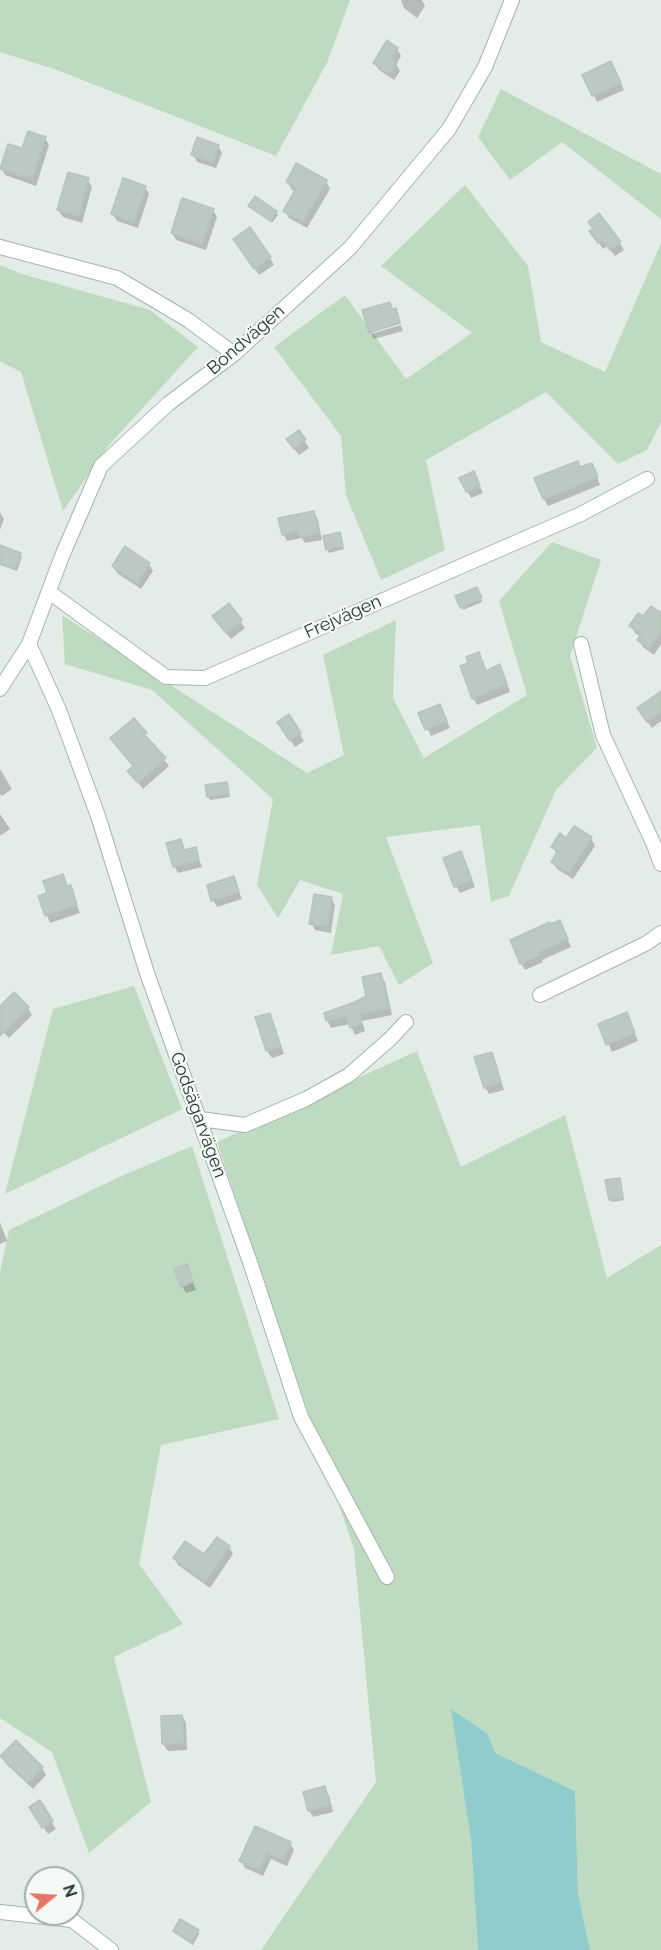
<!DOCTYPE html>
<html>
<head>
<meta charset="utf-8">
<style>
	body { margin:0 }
	#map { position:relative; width:661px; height:1950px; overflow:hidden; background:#e3ece7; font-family:Raleway,sans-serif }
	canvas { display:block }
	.north { position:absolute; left:24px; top:1866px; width:60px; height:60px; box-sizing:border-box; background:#f4f9f5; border:2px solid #a1ada7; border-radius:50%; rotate:72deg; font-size:16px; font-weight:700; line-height:24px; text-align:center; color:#243c32 }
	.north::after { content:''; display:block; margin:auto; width:21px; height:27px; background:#e77466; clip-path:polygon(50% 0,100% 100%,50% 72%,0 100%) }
</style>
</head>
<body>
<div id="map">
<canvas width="661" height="1950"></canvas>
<div class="north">N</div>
</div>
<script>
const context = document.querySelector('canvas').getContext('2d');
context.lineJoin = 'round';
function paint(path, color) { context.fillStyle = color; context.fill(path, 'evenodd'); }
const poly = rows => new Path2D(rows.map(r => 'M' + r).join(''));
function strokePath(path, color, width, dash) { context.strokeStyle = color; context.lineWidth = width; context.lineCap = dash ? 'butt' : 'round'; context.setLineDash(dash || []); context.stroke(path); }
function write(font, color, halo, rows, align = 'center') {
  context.font = font + ' Raleway,sans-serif'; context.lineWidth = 4.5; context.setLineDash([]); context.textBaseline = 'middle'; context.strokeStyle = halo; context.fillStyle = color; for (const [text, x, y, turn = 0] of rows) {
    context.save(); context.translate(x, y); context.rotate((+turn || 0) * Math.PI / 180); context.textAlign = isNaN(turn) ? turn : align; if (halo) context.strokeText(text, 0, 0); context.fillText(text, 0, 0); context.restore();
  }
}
const green = poly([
	[0,0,350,0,327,63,276,156,57,70,0,52],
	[501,89,661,174,661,219,562,142,510,180,478,137],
	[465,185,528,266,541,342,605,372,661,243,661,422,647,450,618,464,546,392,426,460,445,550,381,580,346,495,341,436,274,347,345,295,406,379,472,333,381,266],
	[0,265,22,274,150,310,198,347,109,445,63,511,21,372,0,361],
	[552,542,601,560,570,656,597,748,556,790,509,896,491,902,480,825,386,837,433,963,399,985,379,946,331,955,343,894,300,880,278,918,257,885,273,799,152,690,65,664,62,615,307,773,344,755,323,655,396,620,393,698,424,758,527,695,499,601],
	[134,986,182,1109,5,1194,53,1009],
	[417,1051,461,1167,565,1115,607,1278,661,1245,661,1950,590,1950,578,1893,575,1791,494,1753,487,1733,452,1710,471,1840,478,1950,261,1950,376,1782,354,1549,217,1142],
	[192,1146,279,1419,161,1445,139,1564,183,1624,114,1657,151,1802,89,1853,52,1752,0,1718,0,1273,9,1230,117,1178]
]);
const water = poly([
	[451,1709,487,1733,495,1753,575,1791,578,1893,590,1950,478,1950,471,1840]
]);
const shadow = poly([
	[401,0,422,0,425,6,417,18,404,8],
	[397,49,401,56,396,64,400,71,394,80,379,70,374,63],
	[615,70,624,90,597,102,584,76],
	[45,138,49,145,36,186,5,175,1,168,23,150],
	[218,146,222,153,216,168,197,162,193,154],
	[88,180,92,187,82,223,63,217,58,210],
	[326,181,330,189,307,228,289,218,285,211,296,192,292,190,288,182],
	[145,187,149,194,138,228,117,221,113,214],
	[250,206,276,212,278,215,272,223],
	[213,210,217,217,206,250,176,240,172,233],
	[591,231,620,243,624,250,615,256,607,246,603,249],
	[239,246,270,258,274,265,259,275],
	[401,325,403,331,374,339,371,334],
	[298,432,309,448,299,455,292,446],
	[595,471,600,485,548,506,544,499],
	[477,480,483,493,471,498,467,491],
	[0,512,4,519,0,530],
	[314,513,318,520,322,540,305,543,302,538,287,541,283,534],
	[339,533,344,549,329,553,327,550],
	[0,547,20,554,22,557,17,571,0,565],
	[149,564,153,571,141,589,117,573,113,566],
	[478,592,482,602,463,610,457,597],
	[229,605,245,628,231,639,218,623],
	[661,610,661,644,654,655,643,647,639,640,641,637,635,633,631,626,643,618,659,613],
	[479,654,486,672,503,673,510,692,477,705,473,698,470,664],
	[661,701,661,721,652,728,643,716],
	[443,712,450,728,431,736,420,713],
	[289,716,304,741,295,747,283,729],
	[145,734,148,741,169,766,143,789,129,771,134,767,112,739],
	[0,769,12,789,2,796,0,794],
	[227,784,230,797,210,800,208,796],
	[0,814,10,829,0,836],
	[591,838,595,846,573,879,557,869,553,862,557,855,553,847,567,840],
	[180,841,185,851,195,849,202,867,178,873,174,866],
	[464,860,475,887,460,893,456,886],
	[233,878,242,899,217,907,213,900],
	[70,887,80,913,50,923,40,897],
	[331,898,335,905,331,933,315,930,311,923],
	[563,929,571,947,542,960,543,962,525,970,521,963],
	[381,975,385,982,392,1015,362,1021,365,1031,355,1035,350,1024,331,1028,327,1020,367,997],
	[14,994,28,1008,32,1015,9,1038,0,1029,0,1008],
	[269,1014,273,1021,284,1054,272,1058,267,1051,257,1018],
	[630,1021,638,1041,612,1052,600,1025],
	[491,1054,495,1061,504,1090,489,1094,485,1087],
	[619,1179,624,1200,612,1202,610,1199],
	[0,1222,7,1241,0,1244],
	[186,1266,196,1290,186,1293,182,1286],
	[218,1539,229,1547,233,1554,210,1588,178,1565,174,1558,205,1556],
	[182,1716,186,1723,187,1750,168,1751,163,1744],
	[2,1757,42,1768,46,1775,33,1789,6,1764],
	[324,1788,329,1795,333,1812,313,1817,309,1810],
	[39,1802,56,1829,48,1834,35,1815],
	[290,1843,294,1850,287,1866,271,1859,263,1876,245,1868,241,1861],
	[174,1931,198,1931,199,1934,193,1945,176,1934]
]);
const building = poly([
	[387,40,398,48,391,59,397,63,390,74,373,63,387,40],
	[611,61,621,83,592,96,582,75,611,61],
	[28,131,46,137,32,179,0,169,8,144,22,148,28,131],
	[197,137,219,145,213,162,191,155,197,137],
	[296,163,327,180,303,222,283,211,296,188,286,182,296,163],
	[68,172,89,178,79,216,57,210,68,172],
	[123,178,146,186,134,222,111,214,123,178],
	[255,196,277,211,270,221,248,206,255,196],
	[182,198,214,209,202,244,171,233,182,198],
	[599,213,621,242,610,250,602,240,598,243,589,231,593,228,588,222,599,213],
	[250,227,271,257,254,269,233,239,250,227],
	[390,302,392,309,396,308,400,323,369,333,362,310,390,302],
	[299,430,306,440,294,449,286,439,299,430],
	[578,461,580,467,592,463,598,477,543,499,534,478,578,461],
	[474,471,480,486,466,492,459,478,474,471],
	[314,511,319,533,300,537,298,531,282,535,278,518,314,511],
	[340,532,343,546,326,550,323,536,340,532],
	[0,545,21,553,15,569,0,563,0,545],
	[125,546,150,563,137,583,112,566,125,546],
	[477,587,482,598,460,608,455,596,477,587],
	[229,603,242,620,226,633,212,616,229,603],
	[651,606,661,613,661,632,649,649,637,640,641,634,629,626,638,613,643,616,651,606],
	[479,652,486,671,500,664,507,684,472,699,460,666,468,663,466,657,479,652],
	[661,691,661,711,647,722,637,708,661,691],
	[440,704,447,721,425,730,418,713,440,704],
	[289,714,301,733,290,741,277,722,289,714],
	[134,718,147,733,144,734,166,758,138,783,127,771,133,766,110,738,134,718],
	[227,782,229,794,207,797,205,785,227,782],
	[574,826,592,837,569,873,551,862,558,851,551,847,560,833,566,838,574,826],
	[181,839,184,850,196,847,199,860,173,867,166,843,181,839],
	[461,851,472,880,454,887,443,858,461,851],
	[63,874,67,886,71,885,77,905,45,916,38,896,47,893,43,881,63,874],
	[234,876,239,892,211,901,207,885,234,876],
	[314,894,332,897,327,926,309,924,314,894],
	[560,920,568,939,539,952,540,955,520,964,510,940,550,922,551,924,560,920],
	[381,973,389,1008,359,1014,362,1024,350,1028,346,1017,326,1021,324,1013,355,1002,366,996,362,977,381,973],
	[14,992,29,1007,0,1036,0,1006,14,992],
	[627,1012,635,1033,606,1045,598,1024,627,1012],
	[270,1013,281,1047,266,1051,255,1017,270,1013],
	[492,1052,501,1082,484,1088,474,1057,492,1052],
	[620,1178,623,1197,609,1200,605,1180,620,1178],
	[187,1264,193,1282,181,1287,174,1269,187,1264],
	[217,1537,230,1546,205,1582,173,1558,185,1541,204,1554,217,1537],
	[182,1715,184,1743,162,1744,161,1716,182,1715],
	[16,1740,43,1767,28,1783,0,1756,16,1740],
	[325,1786,330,1805,308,1811,303,1792,325,1786],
	[40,1800,53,1821,42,1828,29,1807,40,1800],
	[255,1826,291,1842,283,1860,267,1852,259,1870,239,1861,255,1826],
	[180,1919,199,1930,191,1942,173,1931,180,1919]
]);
const minor = poly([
	[0,247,117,278,188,320,234,354],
	[49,592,166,677,205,678,581,514,647,479],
	[29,644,59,710,98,816,147,973,251,1265,301,1417,387,1577],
	[581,644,603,735,654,845,661,864],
	[0,689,29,644,62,556,101,466,168,404,234,354,350,248,449,129,485,67,512,0],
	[540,995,647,943,661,933],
	[200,1119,245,1125,306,1099,349,1075,390,1039,406,1022],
	[0,1912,72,1920,111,1950]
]);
const streetNames = [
	["Bondvägen",246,340,-41],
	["Frejvägen",343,617,-24],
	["Godsägarvägen",198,1115,70]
];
paint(green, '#bedbc2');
paint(water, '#90cccc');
paint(shadow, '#0003');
paint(building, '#bcc9c2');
strokePath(building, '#b6c5bd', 1.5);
strokePath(minor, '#a6b4ad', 16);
strokePath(minor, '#fff', 14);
write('18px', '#243c32', '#f4f9f5', streetNames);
</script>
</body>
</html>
